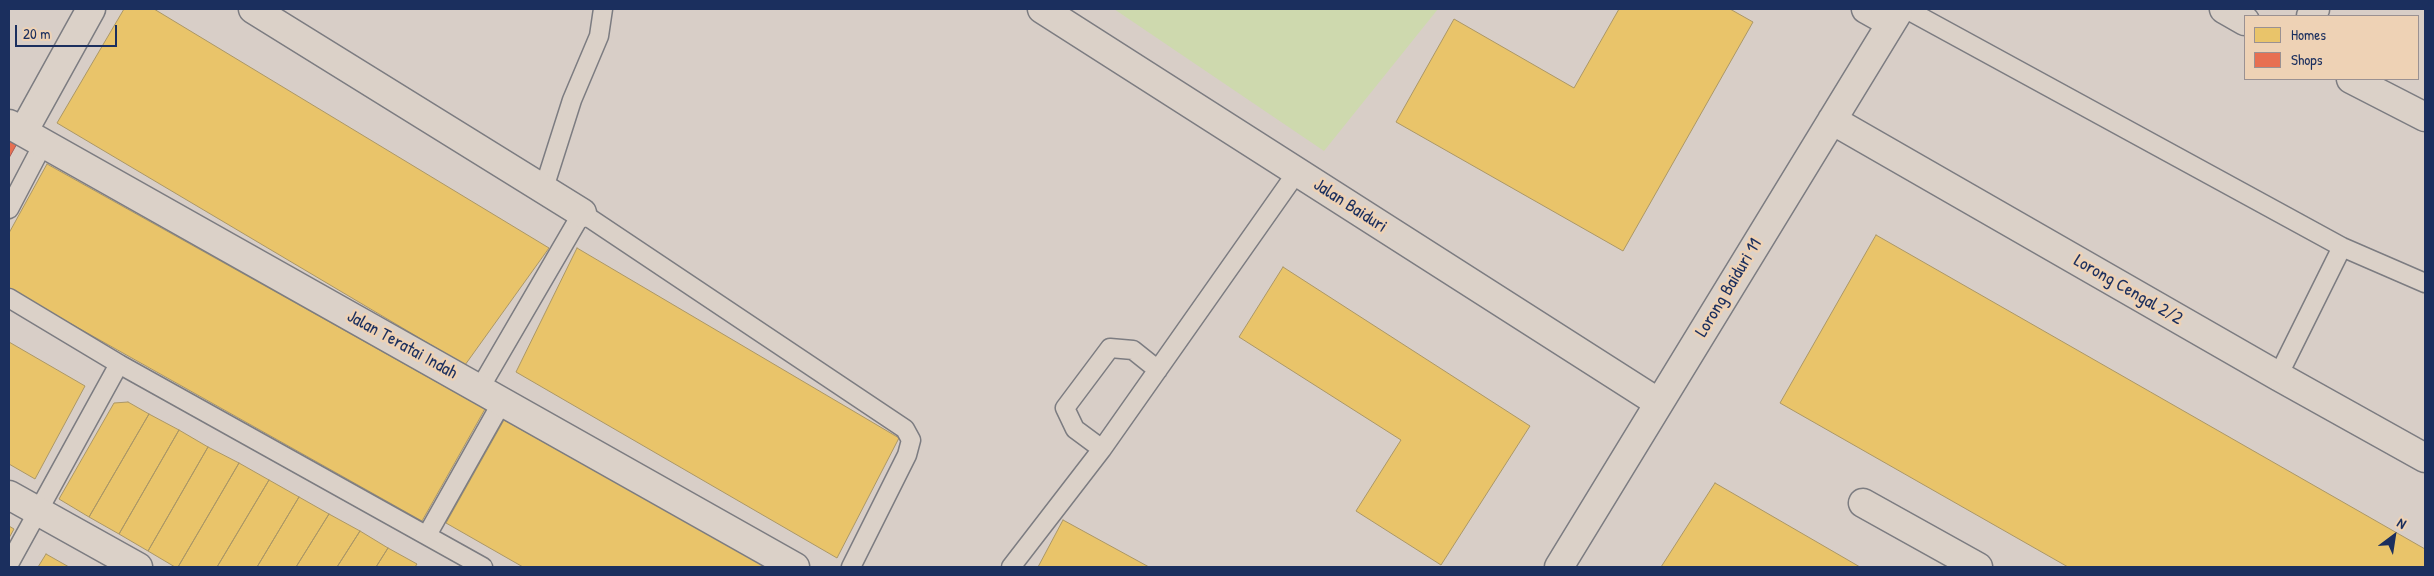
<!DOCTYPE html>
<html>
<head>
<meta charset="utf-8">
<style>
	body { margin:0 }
	#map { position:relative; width:2434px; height:576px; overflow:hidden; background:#d8cec7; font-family:"Patrick Hand",sans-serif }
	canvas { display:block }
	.frame { position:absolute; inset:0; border:10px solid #1b2f5e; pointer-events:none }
	.legend { position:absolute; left:2244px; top:15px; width:175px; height:65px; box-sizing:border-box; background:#eed2b5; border:1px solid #9a9192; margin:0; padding:6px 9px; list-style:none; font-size:15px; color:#1b2f5e }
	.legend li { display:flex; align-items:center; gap:10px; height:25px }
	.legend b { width:25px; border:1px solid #9a9192 }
	.north { position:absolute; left:2369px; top:511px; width:50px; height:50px; -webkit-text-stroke:4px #eed2b5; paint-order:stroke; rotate:31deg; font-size:14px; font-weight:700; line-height:20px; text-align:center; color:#1b2f5e }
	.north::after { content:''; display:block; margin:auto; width:18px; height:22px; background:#1b2f5e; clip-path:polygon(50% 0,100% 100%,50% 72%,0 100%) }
	.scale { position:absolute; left:15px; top:25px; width:102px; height:22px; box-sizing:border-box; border:2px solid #1b2f5e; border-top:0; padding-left:6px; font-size:15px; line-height:18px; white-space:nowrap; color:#1b2f5e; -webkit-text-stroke:4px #eed2b5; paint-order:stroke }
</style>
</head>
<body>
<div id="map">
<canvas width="2434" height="576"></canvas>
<div class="frame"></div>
<ul class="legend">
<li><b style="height:14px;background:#e9c46a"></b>Homes</li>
<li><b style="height:14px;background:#e76f51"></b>Shops</li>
</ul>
<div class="north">N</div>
<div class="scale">20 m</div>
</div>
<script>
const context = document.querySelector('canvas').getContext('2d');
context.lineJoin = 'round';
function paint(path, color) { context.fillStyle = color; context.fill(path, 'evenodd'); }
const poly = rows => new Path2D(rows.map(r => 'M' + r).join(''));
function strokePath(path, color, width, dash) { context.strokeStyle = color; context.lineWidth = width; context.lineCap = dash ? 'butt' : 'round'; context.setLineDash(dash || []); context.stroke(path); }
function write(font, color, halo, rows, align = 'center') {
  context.font = font + ' "Patrick Hand",sans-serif'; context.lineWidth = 5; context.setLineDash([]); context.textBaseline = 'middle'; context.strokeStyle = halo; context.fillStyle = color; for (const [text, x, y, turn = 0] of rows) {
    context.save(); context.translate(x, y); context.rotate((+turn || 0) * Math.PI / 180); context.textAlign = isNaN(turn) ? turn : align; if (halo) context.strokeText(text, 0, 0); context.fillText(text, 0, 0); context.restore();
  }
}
const green = poly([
	[1114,9,1438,9,1324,151]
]);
const homes = poly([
	[124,9,154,9,549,248,465,365,57,123,124,9],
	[1619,9,1730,9,1753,22,1623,251,1396,122,1454,19,1574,88,1619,9],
	[47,164,485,409,422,521,9,289,9,233,47,164],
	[1876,235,2425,549,2425,567,2068,567,1780,403,1876,235],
	[577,248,899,438,837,558,516,372,577,248],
	[1283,267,1530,426,1441,565,1356,511,1401,440,1239,337,1283,267],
	[9,342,85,386,35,479,9,464,9,342],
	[128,402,149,414,89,517,59,499,114,403,128,402],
	[149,414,179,430,119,534,89,517,149,414],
	[504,420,767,567,523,567,446,523,504,420],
	[179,430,208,447,148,551,119,534,179,430],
	[208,447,239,463,178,567,175,567,148,551,208,447],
	[239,463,269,480,217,567,178,567,239,463],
	[269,480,299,497,257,567,217,567,269,480],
	[1715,483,1860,567,1661,567,1715,483],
	[299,497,329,514,296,567,257,567,299,497],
	[329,514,360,531,337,567,296,567,329,514],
	[1063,520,1149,567,1038,567,1063,520],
	[9,526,14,529,9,538,9,526],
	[360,531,388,548,376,567,337,567,360,531],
	[388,548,417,564,415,567,376,567,388,548],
	[46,554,69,567,38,567,46,554]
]);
const shops = poly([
	[9,134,19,140,9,158,9,134]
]);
const lane = poly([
	[1906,9,2342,247,2425,283],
	[544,188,572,100,599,36,603,9],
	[9,209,43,144],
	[9,298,119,364,483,567],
	[2278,376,2342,247],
	[480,388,582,213,905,429,911,440,907,455,851,567],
	[1102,449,1075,429,1065,408,1110,348,1133,350,1158,370],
	[427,535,502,402],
	[9,564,119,364],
	[1011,567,1102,449,1297,172]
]);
const street = poly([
	[253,9,582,213],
	[1042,9,1659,403],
	[1866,9,1891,23],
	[2224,9,2245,21],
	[2311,16,2315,9],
	[2351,79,2425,117],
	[1832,120,2278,376,2425,458],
	[9,124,795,567],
	[23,132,91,9],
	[9,495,138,567],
	[1863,503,1978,567],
	[1559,567,1900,9]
]);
const streetNames = [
	["Jalan Baiduri",1350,206,33],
	["Lorong Baiduri 11",1729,288,-59],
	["Lorong Cengal 2/2",2128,290,30],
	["Jalan Teratai Indah",402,345,29]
];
paint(green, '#ced9ae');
paint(homes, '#e9c46a');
strokePath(homes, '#ab9766', 1);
paint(shops, '#e76f51');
strokePath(shops, '#aa5c55', 1);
strokePath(lane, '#7c7c81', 21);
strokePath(street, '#7c7c81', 31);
strokePath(lane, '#dbd1c8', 18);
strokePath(street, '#dbd1c8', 28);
write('18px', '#1b2f5e', '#eed2b5', streetNames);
</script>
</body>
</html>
